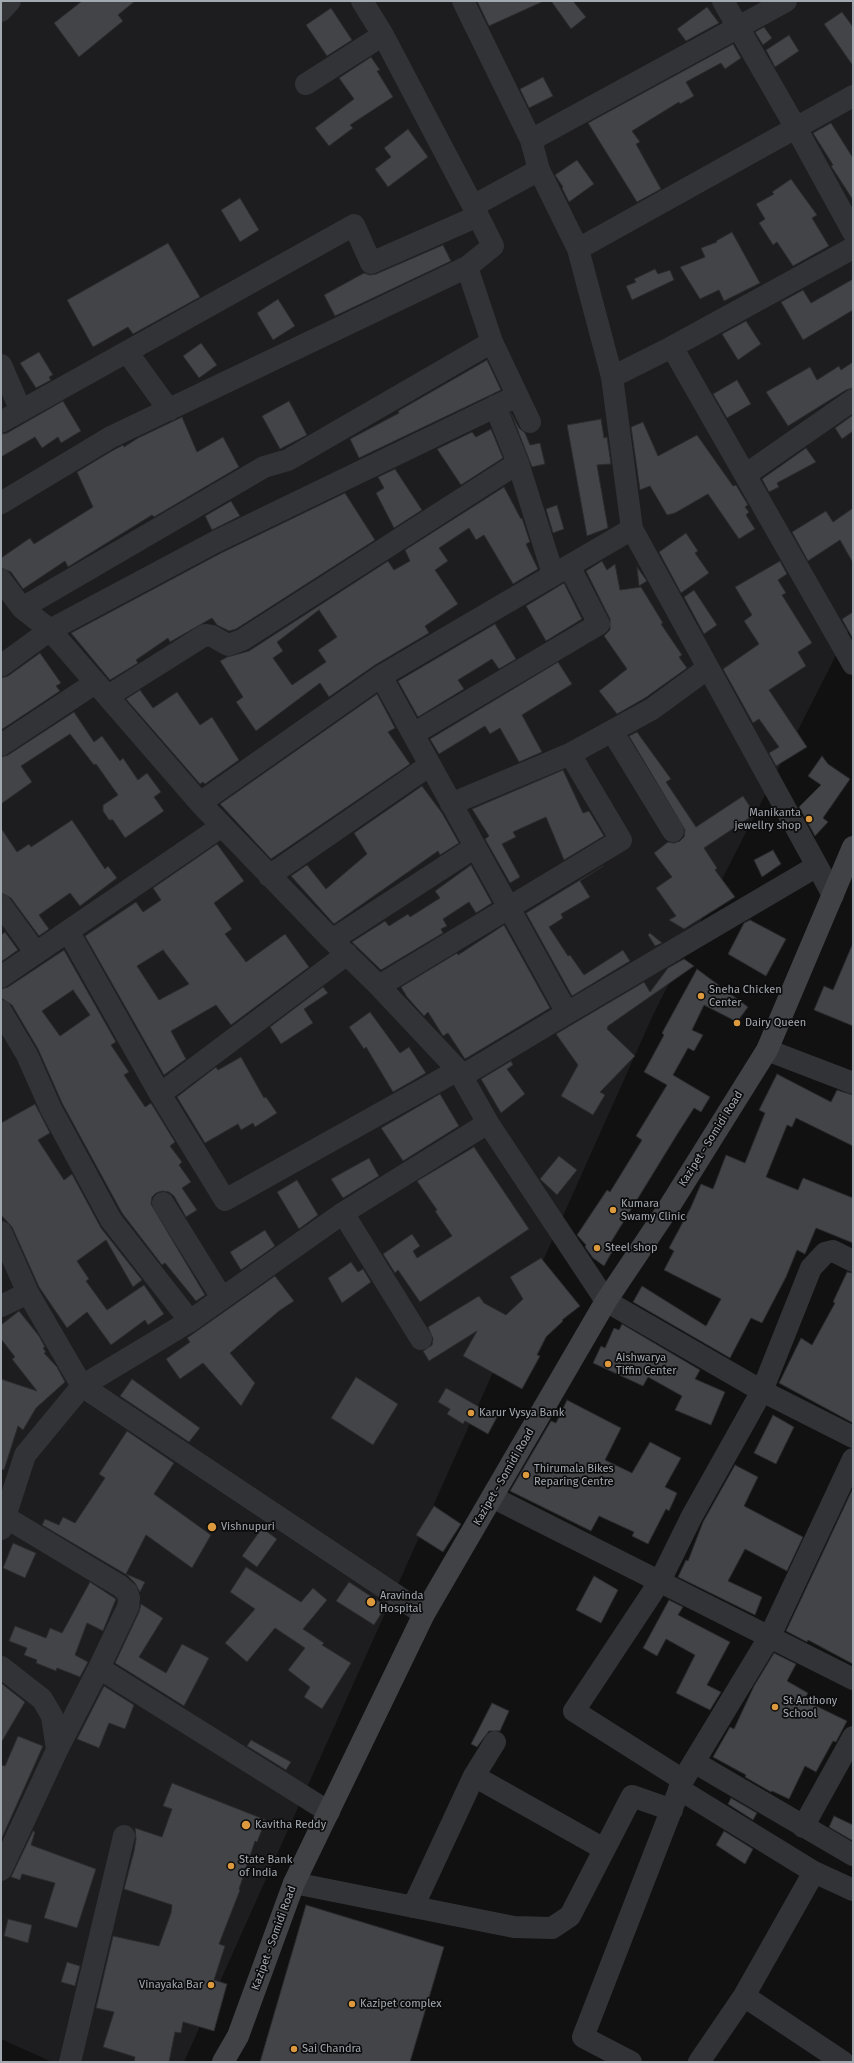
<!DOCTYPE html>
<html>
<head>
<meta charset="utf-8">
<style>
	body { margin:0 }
	#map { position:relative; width:854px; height:2063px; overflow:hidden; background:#111112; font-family:"Fira Sans",sans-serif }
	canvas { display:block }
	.frame { position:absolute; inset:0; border:2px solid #a3a9b1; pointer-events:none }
</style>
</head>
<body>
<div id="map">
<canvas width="854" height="2063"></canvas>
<div class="frame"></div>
</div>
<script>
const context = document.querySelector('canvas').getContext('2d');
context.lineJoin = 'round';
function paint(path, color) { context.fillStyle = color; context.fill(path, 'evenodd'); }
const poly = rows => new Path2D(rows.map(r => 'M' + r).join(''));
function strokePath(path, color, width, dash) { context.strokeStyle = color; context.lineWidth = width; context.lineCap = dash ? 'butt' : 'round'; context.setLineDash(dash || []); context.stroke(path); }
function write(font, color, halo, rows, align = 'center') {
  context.font = font + ' "Fira Sans",sans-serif'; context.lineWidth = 3.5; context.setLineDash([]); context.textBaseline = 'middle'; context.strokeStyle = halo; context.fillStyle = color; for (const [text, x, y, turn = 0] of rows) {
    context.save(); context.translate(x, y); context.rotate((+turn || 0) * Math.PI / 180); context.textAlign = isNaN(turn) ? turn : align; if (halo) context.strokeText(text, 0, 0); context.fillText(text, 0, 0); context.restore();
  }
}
const built = poly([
	[1,1,853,1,853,622,653,1015,184,2062,52,2062,1,2039]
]);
const building = poly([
	[82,1,135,1,118,15,123,21,79,57,54,23,82,1],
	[477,1,544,1,489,26,477,1],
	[551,1,573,1,586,17,571,29,551,1],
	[707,7,719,23,686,41,677,29,707,7],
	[331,8,352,40,327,56,306,25,331,8],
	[842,12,853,27,853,66,824,24,842,12],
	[764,27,772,38,763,45,755,32,764,27],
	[789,35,799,51,775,67,766,50,789,35],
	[733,44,741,58,725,69,721,63,686,82,694,96,680,104,679,102,632,131,640,142,636,144,661,189,637,202,588,123,733,44],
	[371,57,380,70,377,71,393,97,350,125,353,128,329,146,315,128,354,99,339,78,371,57],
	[543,77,553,96,529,108,520,89,543,77],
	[831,123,853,158,853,200,833,169,831,166,833,165,813,133,831,123],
	[408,129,428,157,388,187,375,169,391,157,384,148,408,129],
	[577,160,594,184,569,202,562,188,563,187,555,175,577,160],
	[791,179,817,215,812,218,829,246,793,266,777,242,773,245,759,223,765,219,756,204,774,194,772,192,791,179],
	[240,198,259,230,240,242,221,210,240,198],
	[732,232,760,283,724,301,719,290,700,299,680,267,705,257,701,248,717,242,716,241,732,232],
	[168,243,200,297,133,334,128,327,93,347,67,300,168,243],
	[443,245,451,261,335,316,324,295,364,273,370,275,376,274,443,245],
	[655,269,658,274,670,270,674,280,632,300,626,286,636,282,634,279,655,269],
	[853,279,853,310,803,340,781,302,803,290,811,303,853,279],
	[278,299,295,326,273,340,257,313,278,299],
	[746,321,761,344,738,360,722,334,746,321],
	[201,343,217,365,199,378,183,356,201,343],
	[39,352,53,375,49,377,51,380,36,388,20,363,39,352],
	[487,360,501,390,359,458,350,439,399,413,398,411,487,360],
	[853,362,853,388,846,390,788,426,766,392,810,367,817,380,839,366,841,370,853,362],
	[737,380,751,404,727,418,713,394,737,380],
	[63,401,81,431,61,443,58,437,42,448,35,437,1,457,1,434,7,433,63,401],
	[289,401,307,435,280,449,262,416,289,401],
	[511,413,519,428,525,433,530,445,540,443,545,464,532,467,511,413],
	[853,415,853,431,842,439,835,428,853,415],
	[182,417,197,452,223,437,239,467,154,517,152,515,68,567,65,561,23,589,11,572,1,568,1,558,30,538,34,544,93,507,77,472,110,452,123,445,124,447,138,438,182,417],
	[601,419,604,438,607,437,611,464,597,465,608,528,587,536,567,425,601,419],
	[643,422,658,456,697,435,733,486,736,485,748,505,745,507,749,512,746,515,755,529,739,539,708,494,675,513,667,515,650,486,640,490,631,427,643,422],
	[491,429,503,458,461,485,437,449,472,432,476,437,491,429],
	[806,448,816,462,777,483,779,487,769,492,762,479,806,448],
	[395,469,422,510,394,528,376,493,384,488,378,477,395,469],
	[504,487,521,519,522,518,530,542,526,544,538,569,513,584,484,535,476,540,469,528,439,548,448,561,435,570,458,604,425,626,429,633,375,665,329,697,320,683,256,731,236,702,243,697,220,661,227,657,249,651,388,561,394,570,410,561,405,550,504,487],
	[319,610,337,637,318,650,326,662,292,685,273,658,283,651,277,642,319,610],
	[345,493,375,540,236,629,229,631,217,625,212,618,170,642,168,638,136,660,138,663,110,680,71,633,221,553,345,493],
	[231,501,240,516,212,530,205,516,231,501],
	[557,505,564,529,553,533,546,509,557,505],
	[853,508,853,563,840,540,808,561,792,532,826,511,833,522,853,508],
	[686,533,698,551,695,553,709,573,681,593,659,552,686,533],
	[602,561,607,570,615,564,620,590,641,587,663,623,661,624,682,655,679,657,687,668,645,698,617,714,599,691,627,669,604,636,610,630,610,619,586,571,602,561],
	[780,561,787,574,778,580,786,593,782,595,812,643,798,652,806,666,769,690,807,747,776,766,769,753,779,747,759,719,753,723,723,669,759,644,744,621,752,615,735,587,780,561],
	[637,567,647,581,639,586,637,567],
	[564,583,582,619,546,641,526,606,564,583],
	[694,590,717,625,704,634,684,597,694,590],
	[853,612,853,639,842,619,853,612],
	[495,624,516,659,499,669,492,659,458,680,464,689,418,717,398,681,495,624],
	[40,653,61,683,56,686,60,691,1,730,1,678,8,676,40,653],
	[558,662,572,684,522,715,542,752,519,762,500,728,490,734,485,726,439,754,430,739,558,662],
	[140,690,153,708,177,692,200,725,212,717,239,760,205,784,203,782,200,784,126,699,140,690],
	[377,694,395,728,388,732,410,764,271,859,220,804,377,694],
	[74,712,94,742,102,736,120,761,123,758,138,780,147,773,161,792,154,797,164,811,125,838,113,820,109,820,103,811,103,805,118,795,96,764,94,765,70,734,21,766,32,782,1,804,1,757,8,755,74,712],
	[637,732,671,779,666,782,696,827,743,796,755,814,704,848,717,868,715,870,735,897,684,929,669,920,676,916,656,888,672,877,654,853,668,842,674,843,680,841,684,837,685,830,629,736,637,732],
	[822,756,828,764,850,779,823,818,828,822,815,836,799,807,821,785,808,776,822,756],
	[563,770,583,813,589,811,604,836,564,860,546,817,513,832,516,837,502,844,520,877,510,883,485,839,489,836,472,809,563,770],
	[422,786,442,813,459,843,440,855,438,851,334,924,291,876,307,865,326,889,367,854,354,833,422,786],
	[72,820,105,869,108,866,117,878,80,906,70,893,39,915,49,929,39,936,11,898,1,893,1,828,17,852,29,844,31,847,72,820],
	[217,844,244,881,214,903,232,929,225,934,246,962,285,934,309,967,231,1025,216,1005,171,1031,186,1059,164,1075,85,936,136,902,143,912,161,900,153,888,217,844],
	[163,950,189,984,159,1000,137,966,163,950],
	[773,850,781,864,762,877,754,860,773,850],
	[471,865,492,903,476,913,469,902,443,919,447,926,441,929,443,933,381,970,352,942,385,921,389,926,408,914,410,917,440,898,435,891,471,865],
	[603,866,580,881,590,897,561,914,563,918,549,927,568,956,570,955,584,975,623,950,630,961,572,996,526,913,603,866],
	[750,920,786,939,766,976,728,954,744,923,750,920],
	[504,925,550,1008,465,1059,448,1033,443,1036,428,1012,424,1016,407,997,401,987,457,953,458,955,504,925],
	[5,932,18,950,1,962,1,935,5,932],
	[650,933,662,943,655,946,648,935,650,933],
	[853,943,853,1026,814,1010,824,986,833,990,853,943],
	[64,950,116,1042,111,1045,129,1072,124,1075,145,1107,151,1103,175,1142,170,1146,182,1162,179,1165,191,1182,182,1188,197,1210,186,1217,174,1196,169,1192,162,1191,156,1193,152,1197,151,1204,205,1295,196,1301,165,1263,162,1265,122,1213,62,1103,38,1049,12,1005,1,998,1,989,8,987,64,950],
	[73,990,90,1015,60,1036,42,1011,73,990],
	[684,959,694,966,608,1026,607,1029,635,1056,600,1092,605,1095,593,1115,561,1096,578,1065,556,1034,644,982,650,992,668,968,684,959],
	[697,969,748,1007,737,1022,704,1005,692,1030,703,1035,694,1051,688,1048,673,1075,710,1097,701,1112,694,1108,678,1133,608,1247,613,1250,604,1266,593,1258,585,1247,586,1245,577,1235,607,1190,610,1192,642,1140,636,1136,667,1085,644,1072,664,1035,662,1033,697,969],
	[323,987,328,993,304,1009,313,1023,281,1044,270,1027,323,987],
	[370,1012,400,1053,409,1047,426,1073,393,1092,366,1047,364,1049,349,1027,370,1012],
	[241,1057,264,1098,266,1097,277,1113,255,1127,253,1123,241,1130,238,1124,205,1143,177,1097,216,1067,218,1070,241,1057],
	[511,1061,513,1065,507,1069,525,1094,501,1113,481,1079,511,1061],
	[777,1074,831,1102,837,1090,853,1095,853,1146,796,1118,792,1127,787,1125,766,1177,798,1190,803,1178,853,1198,853,1243,816,1228,805,1254,797,1250,786,1277,762,1323,751,1318,730,1358,633,1302,642,1286,706,1326,721,1299,664,1270,674,1251,669,1248,691,1207,701,1184,713,1189,726,1155,745,1163,765,1113,759,1110,777,1074],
	[440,1094,459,1126,403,1161,381,1128,440,1094],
	[35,1104,50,1133,38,1140,64,1180,72,1174,101,1228,142,1280,133,1287,106,1240,77,1261,89,1279,86,1281,107,1310,144,1285,164,1314,148,1325,145,1320,111,1345,87,1312,67,1328,39,1287,12,1227,1,1215,1,1123,35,1104],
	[474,1147,529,1229,420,1302,398,1270,395,1273,383,1254,412,1234,420,1246,413,1251,417,1258,452,1236,435,1211,437,1210,417,1181,474,1147],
	[559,1156,577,1170,557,1195,540,1179,559,1156],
	[369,1158,379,1176,343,1198,331,1179,369,1158],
	[297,1180,318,1215,299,1229,277,1192,297,1180],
	[265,1230,275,1246,241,1270,230,1252,265,1230],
	[541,1258,580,1306,562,1320,563,1321,546,1337,537,1355,540,1356,522,1389,463,1356,477,1331,429,1361,423,1351,432,1345,433,1339,428,1327,479,1296,484,1303,506,1315,523,1299,510,1277,541,1258],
	[351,1262,358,1272,363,1269,371,1282,342,1303,328,1278,351,1262],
	[847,1272,853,1273,853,1423,779,1383,801,1338,812,1345,835,1303,833,1302,847,1272],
	[275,1276,294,1301,279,1311,230,1353,255,1383,241,1406,203,1363,180,1379,166,1359,190,1342,187,1338,275,1276],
	[19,1311,39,1336,45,1347,43,1348,46,1352,44,1353,57,1367,65,1382,36,1408,23,1430,18,1426,4,1470,1,1469,1,1379,37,1391,12,1359,15,1357,1,1339,1,1325,19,1311],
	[622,1324,700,1370,695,1379,725,1392,711,1425,675,1410,682,1396,648,1377,643,1386,593,1363,601,1346,605,1348,614,1328,619,1330,622,1324],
	[356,1377,398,1404,373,1445,331,1418,356,1377],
	[132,1379,200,1428,189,1442,120,1396,132,1379],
	[446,1388,497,1417,488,1434,465,1421,463,1424,447,1414,450,1409,438,1402,446,1388],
	[567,1400,621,1428,605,1460,632,1473,650,1442,681,1458,665,1487,677,1493,669,1511,666,1509,648,1544,632,1536,634,1532,599,1516,591,1531,510,1491,551,1421,556,1423,567,1400],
	[773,1415,794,1427,776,1464,754,1453,773,1415],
	[127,1431,174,1463,154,1494,211,1535,192,1568,146,1535,126,1574,145,1582,140,1592,135,1583,127,1575,42,1525,45,1519,59,1525,63,1517,75,1523,105,1478,99,1474,127,1431],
	[735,1465,758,1477,744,1506,803,1537,787,1571,745,1549,728,1581,762,1597,755,1615,678,1577,686,1560,688,1561,703,1522,735,1465],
	[853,1488,853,1664,808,1640,807,1642,786,1631,853,1488],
	[434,1506,461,1524,443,1552,416,1535,434,1506],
	[262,1528,277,1539,257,1567,242,1556,262,1528],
	[13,1543,36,1553,25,1578,3,1568,13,1543],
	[246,1567,301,1602,313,1588,327,1600,303,1629,324,1643,322,1645,351,1663,322,1709,304,1697,310,1687,288,1670,305,1648,275,1628,247,1662,225,1643,255,1609,230,1592,246,1567],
	[594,1576,618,1590,601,1623,576,1610,594,1576],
	[90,1582,116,1599,103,1631,87,1623,75,1655,88,1662,80,1677,57,1668,56,1671,36,1663,37,1660,24,1655,27,1648,9,1641,15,1626,46,1638,50,1628,62,1633,90,1582],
	[349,1582,386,1606,374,1625,336,1601,349,1582],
	[669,1600,683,1607,678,1615,730,1642,707,1685,721,1692,710,1710,676,1693,695,1655,666,1639,657,1656,643,1648,669,1600],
	[141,1604,163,1618,139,1657,166,1673,182,1644,209,1658,184,1706,115,1663,139,1612,141,1604],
	[774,1653,796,1664,787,1681,808,1693,804,1700,847,1721,836,1742,833,1741,816,1772,805,1766,789,1799,772,1791,771,1792,745,1777,746,1775,713,1757,730,1727,734,1729,754,1686,774,1653],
	[1,1683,25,1702,1,1743,1,1683],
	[104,1686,134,1705,125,1729,109,1723,99,1748,77,1739,104,1686],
	[492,1703,509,1711,500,1731,489,1731,477,1747,471,1744,492,1703],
	[18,1736,43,1746,1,1840,1,1765,5,1766,18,1736],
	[251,1740,291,1762,286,1770,247,1746,251,1740],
	[172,1783,266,1820,257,1842,255,1841,239,1889,240,1890,219,1944,225,1946,214,1980,227,1984,214,2031,183,2022,181,2033,175,2032,169,2062,134,2062,135,2057,103,2047,114,2012,96,2008,113,1936,159,1946,171,1913,172,1905,124,1889,134,1851,136,1839,135,1828,162,1837,172,1809,163,1806,172,1783],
	[731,1798,757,1813,753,1820,728,1804,731,1798],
	[834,1816,853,1825,853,1841,829,1827,834,1816],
	[33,1831,35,1832,31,1845,96,1869,77,1928,44,1918,55,1883,22,1874,20,1880,11,1877,33,1831],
	[724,1831,753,1849,745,1864,716,1845,724,1831],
	[306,1905,444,1947,410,2062,260,2062,306,1905],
	[8,1919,32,1925,28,1943,4,1936,8,1919],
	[67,1962,80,1966,75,1986,61,1982,67,1962]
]);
const street = poly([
	[362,1,383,35,473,206,539,170,531,140,463,1],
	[723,1,796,128,853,232],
	[1,11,10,1],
	[306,84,383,35],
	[531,140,786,1],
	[539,170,578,249,612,377,632,529,833,895],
	[578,249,853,96],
	[492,342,530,422],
	[672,347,853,664],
	[127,352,169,410],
	[1,365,21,411],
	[612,377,672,347,853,248],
	[495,406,518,463,553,574],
	[1,422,354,225,371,263,478,216],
	[745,475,853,400],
	[1,503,111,437,467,267,493,246,473,206],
	[1,580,22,608,50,630,200,803,332,940,379,986,458,1070,488,1123,606,1301,762,1391,853,1437],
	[22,608,264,467,288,460,492,342,467,267],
	[1,666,50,630,215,542,517,396],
	[381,676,567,1013],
	[108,696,205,635,212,636,228,645,242,640,518,463],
	[612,731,673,831],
	[413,734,599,624,569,566],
	[1,745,95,683],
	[200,803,381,676,632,529],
	[451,804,570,754,652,709,708,668],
	[269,876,430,765],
	[1,905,36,953],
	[68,931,160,1094,225,1200,458,1070],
	[332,940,475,847],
	[1,977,222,826],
	[379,986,621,840,570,754],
	[1,1011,27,1055,51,1109,111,1220,190,1321],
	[767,1050,853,1083],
	[462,1076,567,1013,817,866],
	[160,1094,347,954],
	[163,1203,222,1298],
	[343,1213,421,1339],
	[1,1232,28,1293,82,1386,424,1614],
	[1,1306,28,1293],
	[492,1497,853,1679],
	[5,1517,120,1586,127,1592,129,1598,128,1607,99,1668,57,1750],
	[1,1529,25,1455,82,1386,190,1321,343,1213,488,1123],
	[1,1667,42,1699,52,1716,57,1750,1,1870],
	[99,1668,329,1812],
	[694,1762,853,1855],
	[474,1776,604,1849],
	[683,1780,574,1711,660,1581,692,1516,762,1391,811,1268,825,1253,833,1251,853,1261],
	[679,1789,814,1872,853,1890],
	[803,1827,853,1737],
	[294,1883,514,1927,552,1928,570,1916,632,1796,672,1810],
	[413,1907,474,1776,495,1742],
	[744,1996,843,2062],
	[70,2062,124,1836],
	[631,2062,583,2037,683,1780,770,1636,853,1459],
	[699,2062,744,1996,814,1872]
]);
const secondary = poly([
	[223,2062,238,2036,294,1883,424,1614,606,1301,669,1207,767,1050,853,847]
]);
const markers = [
	[809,819,4,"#dc993e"],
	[701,996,4,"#dc993e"],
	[737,1023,4,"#dc993e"],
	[613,1210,4,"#dc993e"],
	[597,1248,4,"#dc993e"],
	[608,1364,4,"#dc993e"],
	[471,1413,4,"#dc993e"],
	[526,1475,4,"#dc993e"],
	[212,1527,5,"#dc993e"],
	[371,1602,5,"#dc993e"],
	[775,1707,4,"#dc993e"],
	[246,1825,5,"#dc993e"],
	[231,1866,4,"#dc993e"],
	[211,1985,4,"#dc993e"],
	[352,2004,4,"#dc993e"],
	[294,2049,4,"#dc993e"]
];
const poiNames = [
	["Manikanta",801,813,"right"],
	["jewellry shop",801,826,"right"],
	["Sneha Chicken",709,990],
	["Center",709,1003],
	["Dairy Queen",745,1023],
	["Kumara",621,1204],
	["Swamy Clinic",621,1217],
	["Steel shop",605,1248],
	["Aishwarya",616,1358],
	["Tiffin Center",616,1371],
	["Karur Vysya Bank",479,1413],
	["Thirumala Bikes",534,1469],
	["Reparing Centre",534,1482],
	["Vishnupuri",221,1527],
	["Aravinda",380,1596],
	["Hospital",380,1609],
	["St Anthony",783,1701],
	["School",783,1714],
	["Kavitha Reddy",255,1825],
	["State Bank",239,1860],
	["of India",239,1873],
	["Vinayaka Bar",203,1985,"right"],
	["Kazipet complex",360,2004],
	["Sai Chandra",302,2049]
];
const streetNames = [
	["Kazipet - Somidi Road",711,1139,-58],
	["Kazipet - Somidi Road",504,1477,-60],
	["Kazipet - Somidi Road",274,1938,-70]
];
paint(built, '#1d1d1f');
paint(building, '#424447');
strokePath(building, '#2b2b2e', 1);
strokePath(street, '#323336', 22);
strokePath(secondary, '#404246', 22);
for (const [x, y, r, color] of markers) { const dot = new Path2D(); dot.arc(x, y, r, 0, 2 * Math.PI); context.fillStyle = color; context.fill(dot); strokePath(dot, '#0c0c0d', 1.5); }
write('11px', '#a3a9b1', '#0c0c0d', poiNames, 'left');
write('11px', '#a3a9b1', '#0c0c0d', streetNames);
</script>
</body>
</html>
